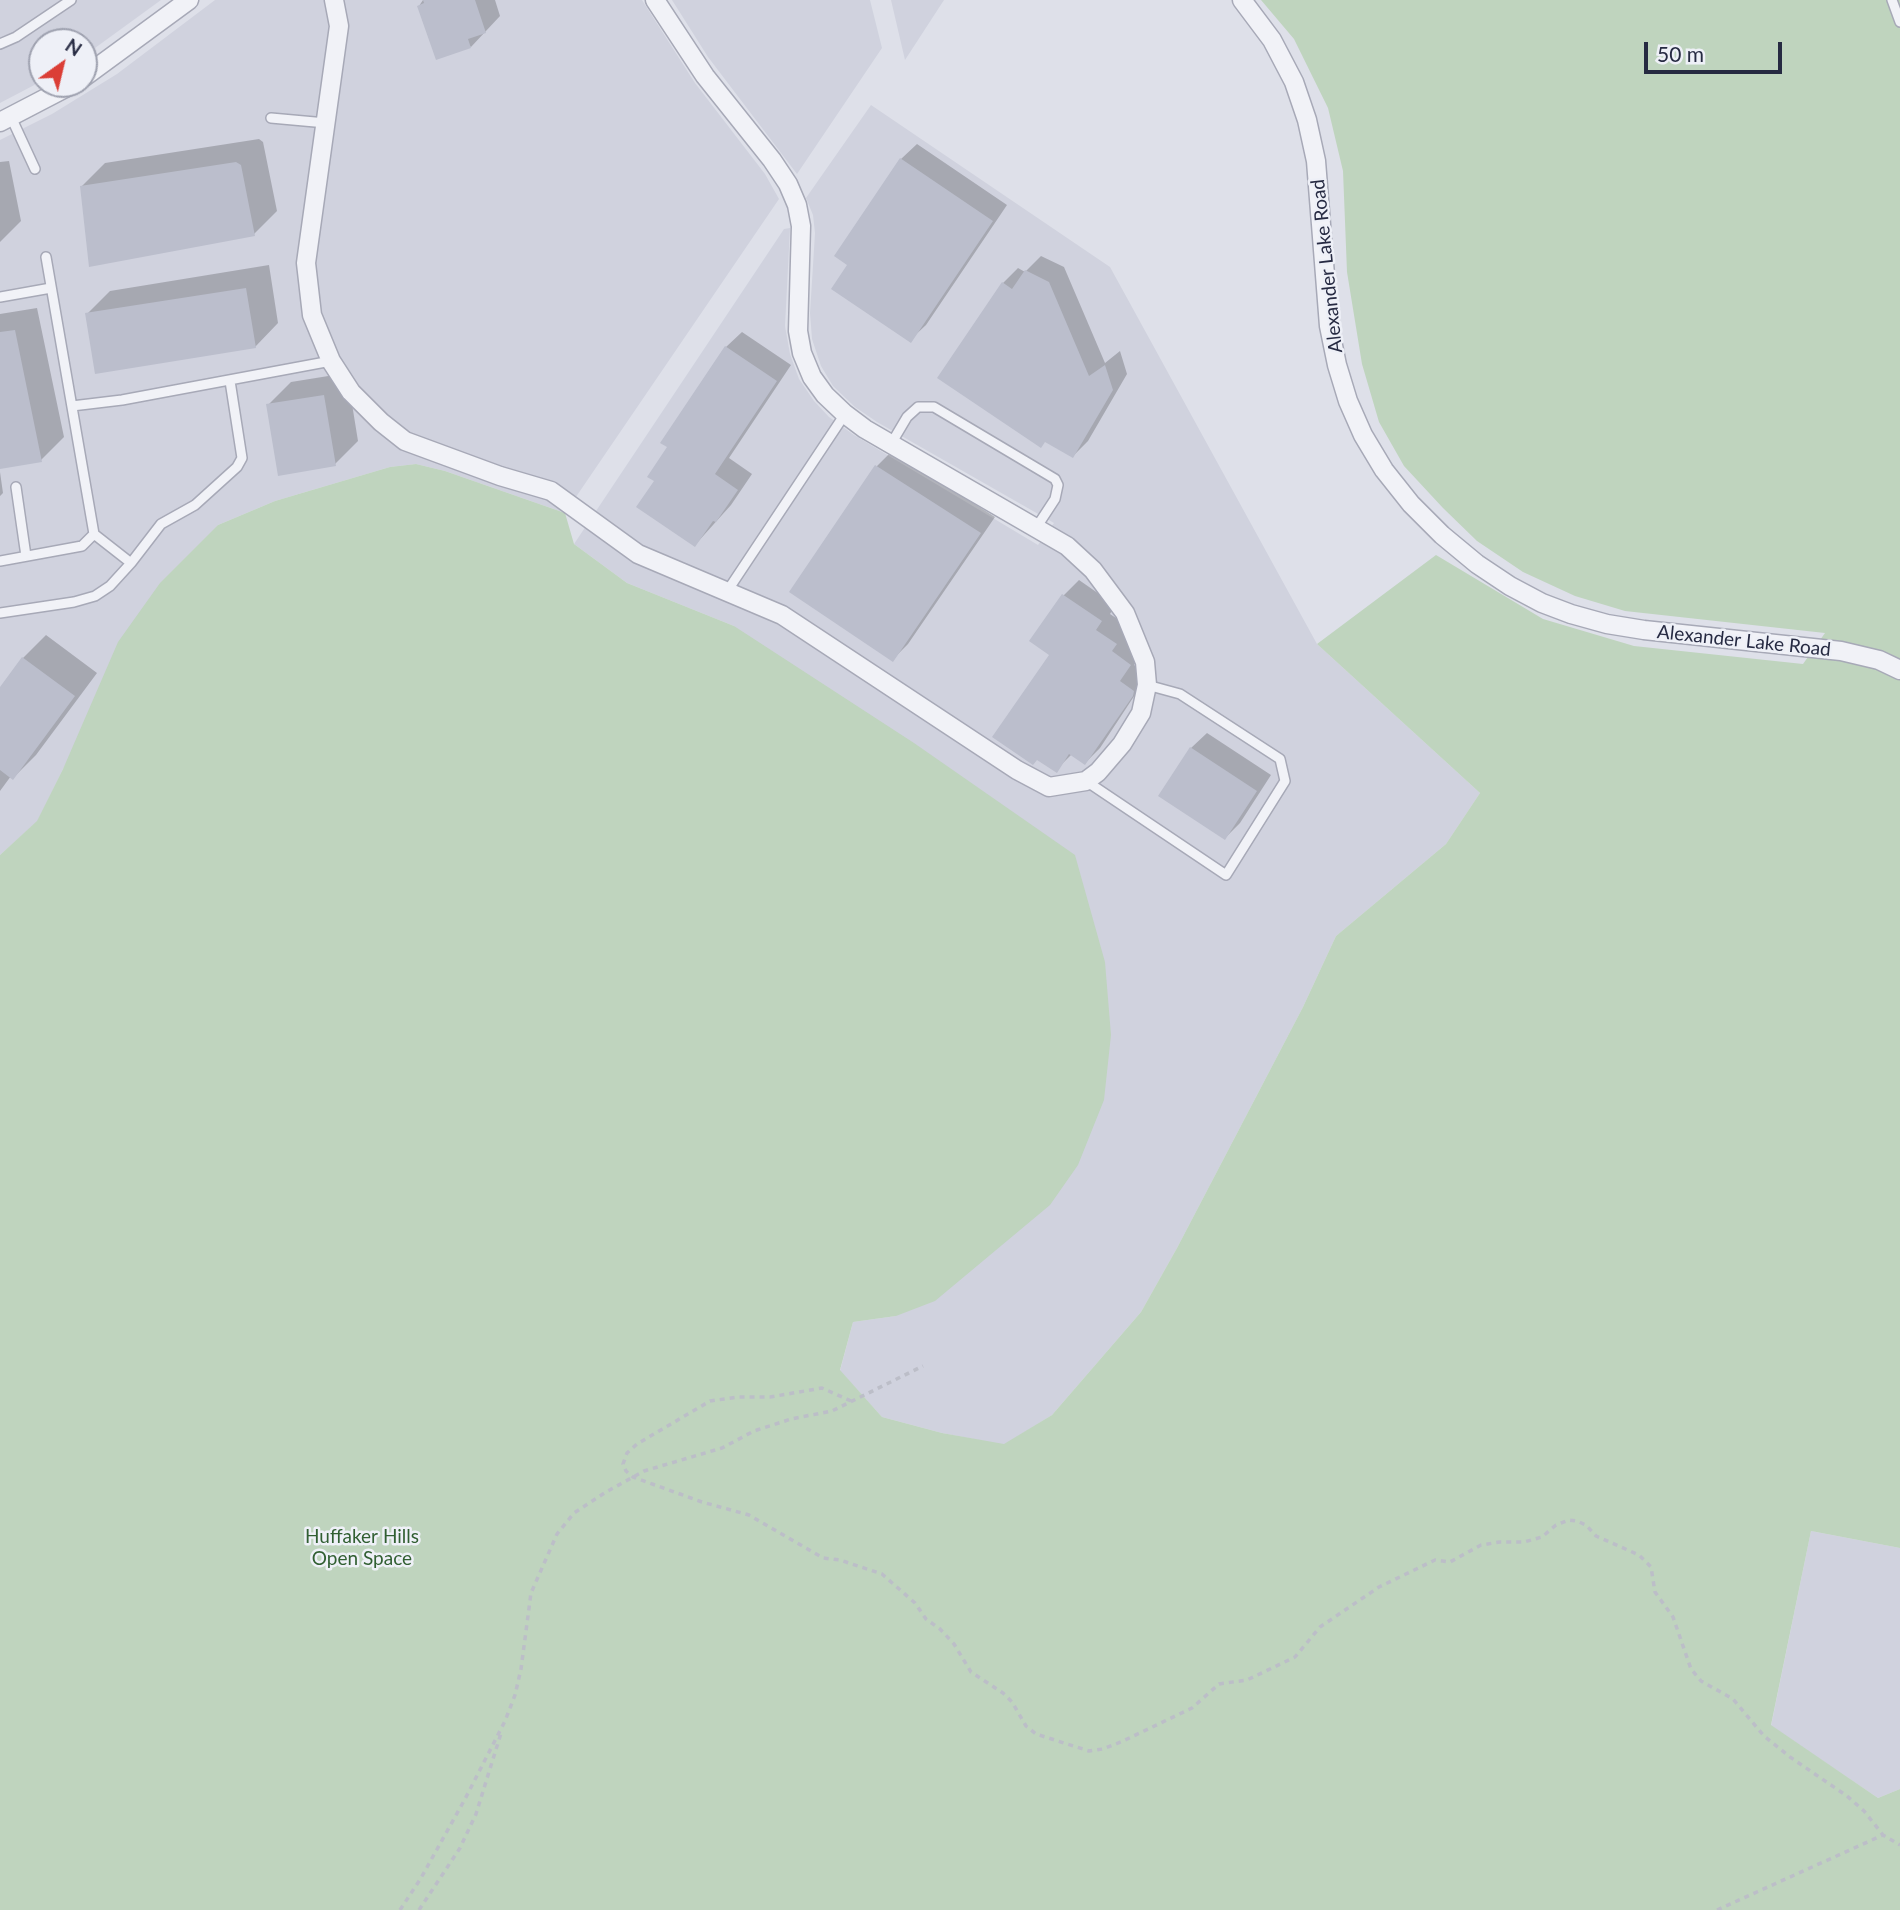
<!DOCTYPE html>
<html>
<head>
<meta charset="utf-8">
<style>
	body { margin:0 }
	#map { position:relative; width:1900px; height:1910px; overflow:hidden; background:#dee0e9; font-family:Lato,sans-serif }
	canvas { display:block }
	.north { position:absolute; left:28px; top:28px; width:70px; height:70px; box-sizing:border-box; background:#eef0f7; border:2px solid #9ea1af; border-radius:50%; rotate:34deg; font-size:19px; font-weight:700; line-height:28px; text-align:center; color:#262a42 }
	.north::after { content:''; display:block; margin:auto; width:24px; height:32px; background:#db3e36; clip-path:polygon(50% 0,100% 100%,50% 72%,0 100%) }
	.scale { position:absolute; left:1644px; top:42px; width:138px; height:32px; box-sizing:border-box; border:4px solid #262a42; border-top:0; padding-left:9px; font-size:21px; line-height:24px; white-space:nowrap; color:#262a42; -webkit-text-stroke:5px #eef0f7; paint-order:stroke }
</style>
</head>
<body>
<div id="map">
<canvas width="1900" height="1910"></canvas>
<div class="north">N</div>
<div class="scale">50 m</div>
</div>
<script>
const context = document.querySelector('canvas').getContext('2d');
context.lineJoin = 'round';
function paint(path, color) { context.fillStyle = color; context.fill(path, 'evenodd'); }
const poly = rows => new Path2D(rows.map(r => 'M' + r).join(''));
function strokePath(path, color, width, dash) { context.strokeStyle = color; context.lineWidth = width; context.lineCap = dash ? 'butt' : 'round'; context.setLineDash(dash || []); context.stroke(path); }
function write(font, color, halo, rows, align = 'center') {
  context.font = font + ' Lato,sans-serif'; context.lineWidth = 5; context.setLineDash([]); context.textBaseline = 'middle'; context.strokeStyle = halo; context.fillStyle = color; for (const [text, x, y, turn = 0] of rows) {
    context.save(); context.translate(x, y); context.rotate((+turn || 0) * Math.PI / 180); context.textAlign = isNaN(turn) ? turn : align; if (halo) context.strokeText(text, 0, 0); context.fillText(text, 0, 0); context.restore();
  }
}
const built = poly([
	[0,0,161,0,84,56,84,42,42,42,42,81,0,103],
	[215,0,642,0,695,83,765,174,779,199,565,513,445,471,416,464,390,467,275,501,218,525,63,769,37,822,0,855,0,140,52,114,117,74],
	[672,0,870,0,882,48,797,174,708,57],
	[891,0,944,0,905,60],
	[871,105,1110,267,1317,644,1480,793,1446,844,1336,936,1303,1007,1177,1248,1141,1312,1052,1415,1004,1445,942,1433,882,1417,840,1371,853,1322,896,1316,734,626,627,583,574,544,784,229,790,228,785,326,790,354,799,379,814,401,829,417,854,435,1038,545,1054,523,877,422,855,407,833,386,821,366,812,339,810,313,815,233,813,215,806,198],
	[1811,1531,1900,1548,1900,1789,1878,1798,1771,1726]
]);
const green = poly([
	[1261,0,1900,0,1900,1548,1811,1531,1771,1725,1878,1798,1900,1789,1900,1910,0,1910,0,855,37,821,63,769,118,642,160,583,218,525,275,501,390,467,416,464,445,471,565,513,574,544,627,583,734,626,914,743,1075,855,1105,962,1111,1035,1104,1100,1078,1165,1050,1205,935,1301,896,1316,853,1322,840,1370,882,1417,942,1433,1004,1444,1052,1415,1141,1312,1177,1248,1303,1007,1336,936,1446,844,1480,793,1317,644,1436,555,1543,619,1634,646,1803,664,1825,633,1625,611,1575,596,1523,572,1477,541,1443,508,1404,466,1379,422,1362,364,1347,272,1343,171,1328,108,1294,39]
]);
const shadow = poly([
	[423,0,495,0,500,16,471,47,419,6],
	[259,139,263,142,277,211,254,234,82,186,105,163],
	[917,144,1007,205,926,325,910,340,850,264,901,159],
	[9,161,21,221,0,242,0,162],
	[1041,256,1064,267,1105,363,1120,351,1127,374,1088,441,1073,456,1003,283,1018,268,1025,272],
	[269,265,278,323,255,347,87,314,110,291],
	[37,308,64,437,41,460,0,467,0,314],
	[742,332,791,365,729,458,752,474,731,505,695,545,656,481,669,447,726,347],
	[347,373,358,441,335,464,268,405,291,382],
	[892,451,995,517,908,644,893,659,877,466],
	[0,472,3,493,0,496],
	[1079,580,1115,605,1110,614,1131,628,1145,649,1134,665,1148,675,1100,748,1085,763,1072,754,1056,770,1051,655,1032,641,1064,595],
	[46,635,97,673,36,755,13,778,11,776,0,791,0,689,23,658],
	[1207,733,1271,775,1240,823,1225,838,1160,795,1191,748]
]);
const building = poly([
	[423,0,475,0,486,33,468,39,471,48,436,60,417,6,424,3],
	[900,158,993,221,911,343,831,289,847,265,834,256],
	[236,162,241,165,255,236,89,267,80,186],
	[1025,270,1049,282,1089,376,1105,365,1113,390,1073,458,1045,442,1041,448,937,378,1002,282,1012,289],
	[246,288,256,348,95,374,85,313],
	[15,330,42,462,0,469,0,332],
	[725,346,777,381,715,474,738,490,716,522,713,521,695,547,636,507,654,481,647,477,667,447,660,443],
	[324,395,336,466,278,476,266,404],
	[875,465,981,533,893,662,789,592],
	[1062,594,1102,621,1096,630,1117,644,1112,651,1131,665,1120,681,1134,691,1133,696,1085,765,1069,754,1057,773,1037,760,1033,765,992,737,1049,655,1029,641],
	[22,657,75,696,13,780,0,770,0,687],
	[1190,747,1257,791,1225,840,1158,796]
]);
const path = poly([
	[851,1401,822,1388,770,1397,738,1397,710,1401,637,1444,627,1453,623,1464,626,1471,633,1477,702,1502,749,1515,823,1558,840,1560,882,1574,915,1603,926,1619,940,1629,954,1644,971,1672,1003,1693,1012,1702,1026,1726,1036,1734,1089,1751,1103,1749,1123,1741,1192,1708,1219,1684,1247,1680,1295,1657,1320,1627,1379,1587,1435,1560,1450,1562,1481,1545,1500,1542,1524,1542,1542,1537,1556,1525,1569,1520,1577,1521,1586,1525,1596,1536,1639,1555,1651,1567,1655,1592,1673,1617,1691,1669,1701,1681,1733,1699,1764,1736,1790,1757,1847,1796,1864,1811,1883,1835],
	[400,1910,421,1878,465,1799,505,1721,515,1695,521,1669,531,1593,557,1534,574,1513,606,1492,644,1471,722,1448,754,1431,791,1419,832,1411,923,1366],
	[419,1910,460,1848,476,1814,502,1730],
	[1717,1910,1883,1835,1900,1845]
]);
const lane = poly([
	[1892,0,1900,22],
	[0,44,16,37,71,0],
	[11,117,35,169],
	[271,118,326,123],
	[0,297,51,288],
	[72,406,122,400,331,361],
	[891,444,907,417,918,407,934,407,1055,479,1058,485,1055,499,1036,528],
	[16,487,26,556],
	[94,534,131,563,161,524,195,505,237,467,242,458,230,381],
	[0,561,82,546,94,534,46,257],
	[726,593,845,414],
	[0,613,74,602,95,596,110,586,131,563],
	[1086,781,1226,875,1285,781,1280,759,1180,694,1147,685]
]);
const street = poly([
	[334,0,339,26,306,263,312,315,331,361,351,392,381,422,405,441,500,476,551,491,638,554,782,615,1017,770,1049,787,1086,781,1098,772,1122,744,1141,713,1147,685,1145,662,1125,613,1093,570,1067,546,865,429,845,414,825,395,812,377,802,353,798,331,801,226,797,205,788,184,772,160,705,76,655,0],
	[1242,0,1272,40,1294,82,1307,120,1316,161,1329,326,1337,365,1348,401,1363,435,1384,470,1411,504,1442,535,1477,564,1510,586,1542,603,1571,614,1607,624,1644,630,1841,651,1879,660,1900,670],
	[84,77,189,0],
	[0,122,73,84]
]);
const streetNames = [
	["Alexander Lake Road",1327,266,-96],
	["Alexander Lake Road",1744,641,6]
];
const parkNames = [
	["Huffaker Hills",362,1537],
	["Open Space",362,1559]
];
paint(built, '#d0d2de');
paint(green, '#bfd4be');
paint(shadow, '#0003');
paint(building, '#bbbecc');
strokePath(lane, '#a7a9b7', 12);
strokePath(street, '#a7a9b7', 21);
strokePath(path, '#bcbec8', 3.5, [5, 5]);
strokePath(lane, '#f1f2f7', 9);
strokePath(street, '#f1f2f7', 18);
write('19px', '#262a42', '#eef0f7', streetNames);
write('19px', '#315f32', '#eef0f7', parkNames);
</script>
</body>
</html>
